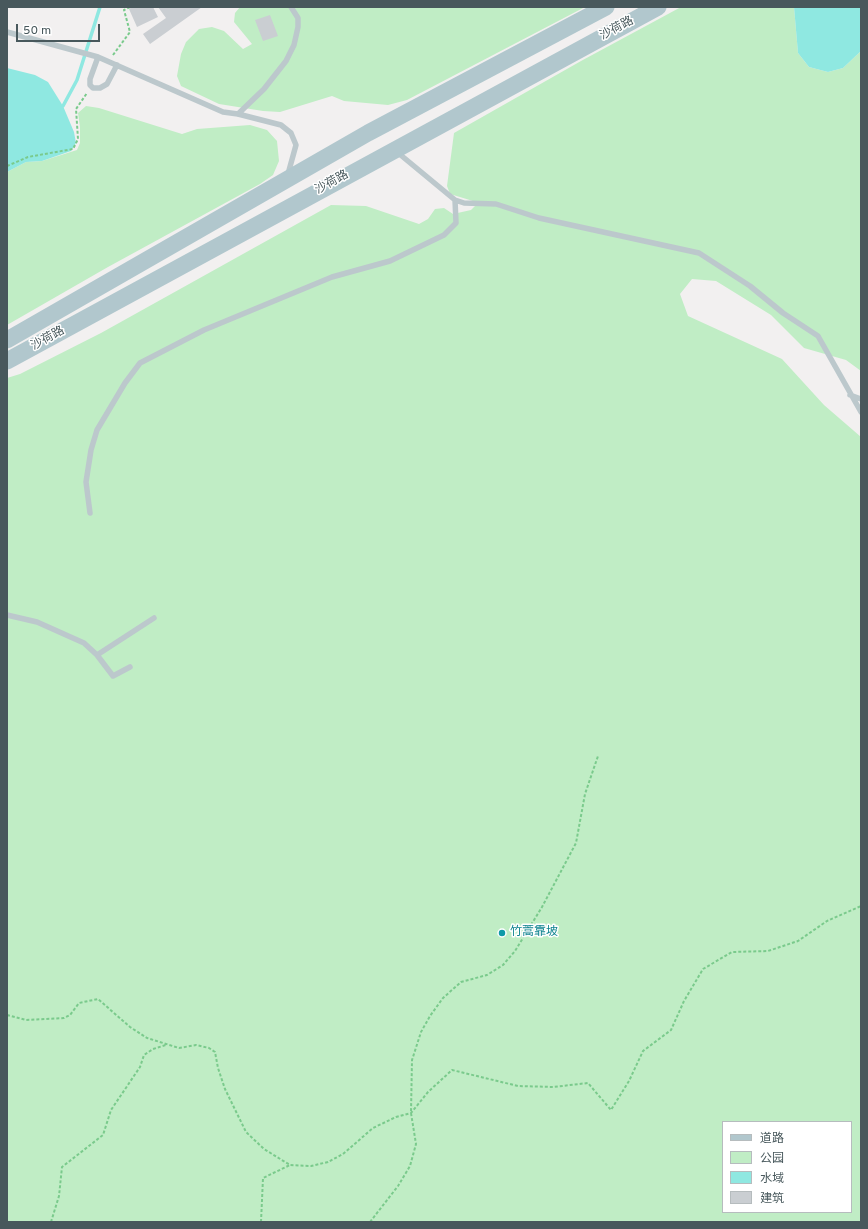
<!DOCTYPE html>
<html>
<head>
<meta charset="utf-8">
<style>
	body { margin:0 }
	#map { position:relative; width:868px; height:1229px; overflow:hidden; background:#f2f0f0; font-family:Overpass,"Noto Sans SC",sans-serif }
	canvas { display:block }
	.frame { position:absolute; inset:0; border:8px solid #48585c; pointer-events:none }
	.legend { position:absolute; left:722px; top:1121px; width:130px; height:92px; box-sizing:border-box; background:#fff; border:1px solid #b6bcbe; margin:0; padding:5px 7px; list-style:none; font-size:12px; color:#48585c }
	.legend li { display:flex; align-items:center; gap:8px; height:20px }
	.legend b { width:20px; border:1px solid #b6bcbe }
	.scale { position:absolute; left:16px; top:24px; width:84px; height:18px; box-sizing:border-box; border:2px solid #48585c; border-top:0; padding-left:5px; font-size:12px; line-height:14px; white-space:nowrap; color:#48585c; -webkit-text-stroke:3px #fff; paint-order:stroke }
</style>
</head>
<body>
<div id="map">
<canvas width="868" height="1229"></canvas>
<div class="frame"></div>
<ul class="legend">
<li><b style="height:5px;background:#b1c7cd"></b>道路</li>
<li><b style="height:11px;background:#c0edc5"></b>公园</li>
<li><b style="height:11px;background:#8fe8e1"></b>水域</li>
<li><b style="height:11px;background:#caced2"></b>建筑</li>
</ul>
<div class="scale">50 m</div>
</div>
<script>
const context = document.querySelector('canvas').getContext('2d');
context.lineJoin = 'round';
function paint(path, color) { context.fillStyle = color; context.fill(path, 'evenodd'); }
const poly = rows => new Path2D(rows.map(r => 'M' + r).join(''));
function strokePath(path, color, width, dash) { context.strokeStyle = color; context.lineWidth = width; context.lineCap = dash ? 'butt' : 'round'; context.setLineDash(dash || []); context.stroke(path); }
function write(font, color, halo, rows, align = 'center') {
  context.font = font + ' Overpass,"Noto Sans SC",sans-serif'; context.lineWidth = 3; context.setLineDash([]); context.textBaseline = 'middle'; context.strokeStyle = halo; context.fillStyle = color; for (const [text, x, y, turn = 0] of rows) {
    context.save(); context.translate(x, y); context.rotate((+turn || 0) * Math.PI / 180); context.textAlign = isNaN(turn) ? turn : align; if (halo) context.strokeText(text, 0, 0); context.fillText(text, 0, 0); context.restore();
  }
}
const green = poly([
	[240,7,585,7,407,100,388,105,344,101,332,96,280,112,263,111,219,104,181,86,177,76,181,54,186,42,199,29,212,27,224,31,243,49,252,44,234,22,235,13],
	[681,7,794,7,798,53,809,67,828,72,843,68,861,51,861,371,846,360,804,348,771,315,716,281,692,279,680,294,688,316,782,359,824,405,861,437,861,1222,7,1222,7,378,20,374,101,333,331,205,366,206,419,224,428,219,435,209,444,208,453,214,471,210,475,206,473,201,450,194,447,186,454,133,581,61],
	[723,1122,851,1122,851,1212,723,1212],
	[86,106,99,108,182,134,197,129,250,125,267,130,277,141,279,161,273,175,260,184,108,267,7,325,7,172,26,162,42,161,77,150,80,143,80,127,78,113]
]);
const water = poly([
	[794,7,861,7,861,51,843,68,828,72,809,67,798,53],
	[7,68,35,75,48,82,63,106,74,132,76,143,71,151,42,161,26,162,7,172]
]);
const stream = poly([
	[63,106,77,80,100,7]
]);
const building = poly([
	[132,7,153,7,158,17,137,27,129,9],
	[158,7,202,7,150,44,143,34,166,18],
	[270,15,278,36,263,41,255,20]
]);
const path = poly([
	[113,55,130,32,124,10,130,7],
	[7,166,28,157,73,149,78,139,76,109,87,93],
	[7,1015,26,1020,64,1018,70,1015,79,1003,98,999,130,1027,147,1038,179,1048,196,1045,209,1048,215,1052,218,1068,225,1089,246,1132,264,1149,290,1165,311,1166,328,1162,343,1154,373,1128,396,1117,411,1113,428,1092,452,1070,518,1086,553,1087,588,1083,611,1110,629,1081,643,1051,671,1030,684,1001,703,969,732,952,768,951,798,941,827,921,861,906],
	[51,1222,59,1196,62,1167,103,1135,111,1110,140,1067,144,1055,153,1049,166,1045],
	[261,1222,263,1178,290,1165],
	[370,1222,398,1186,410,1166,416,1144,411,1113,412,1060,421,1032,430,1016,443,998,461,982,487,975,503,965,515,951,542,907,576,843,585,794,598,756]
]);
const service = poly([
	[7,32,98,57,223,112,238,114,281,125,291,133,296,145,288,174],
	[98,57,90,79,90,85,93,88,100,88,107,84,117,65],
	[238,114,264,89,286,61,294,45,298,27,298,18,291,7],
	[397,152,455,200,464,203,496,204,539,218,699,253,750,286,783,313,818,336,861,412],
	[850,395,861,399],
	[90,513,86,482,91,450,97,430,125,383,140,363,204,330,332,277,390,261,444,235,456,223,455,200],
	[7,615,37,622,84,643,97,655,113,676,130,667],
	[97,655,154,618]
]);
const primary = poly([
	[7,340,368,133,606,7],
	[7,361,658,7]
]);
const markers = [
	[502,933,4,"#0f9aa8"]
];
const streetNames = [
	["沙荷路",617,29,-28],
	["沙荷路",332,183,-29],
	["沙荷路",48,339,-29]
];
const cultureNames = [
	["竹蒿靠坡",510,933]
];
paint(green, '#c0edc5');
paint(water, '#8fe8e1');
strokePath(stream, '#8fe8e1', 3.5);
paint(building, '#caced2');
strokePath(path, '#7aca8c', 2, [3, 2]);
strokePath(service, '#bcc8cc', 5.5);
strokePath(primary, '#b1c7cd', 17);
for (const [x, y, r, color] of markers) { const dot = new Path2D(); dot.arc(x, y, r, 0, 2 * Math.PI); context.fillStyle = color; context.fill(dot); strokePath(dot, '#fff', 1.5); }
write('12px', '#48585c', '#fff', streetNames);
write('12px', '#0d838f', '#fff', cultureNames, 'left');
</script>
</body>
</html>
